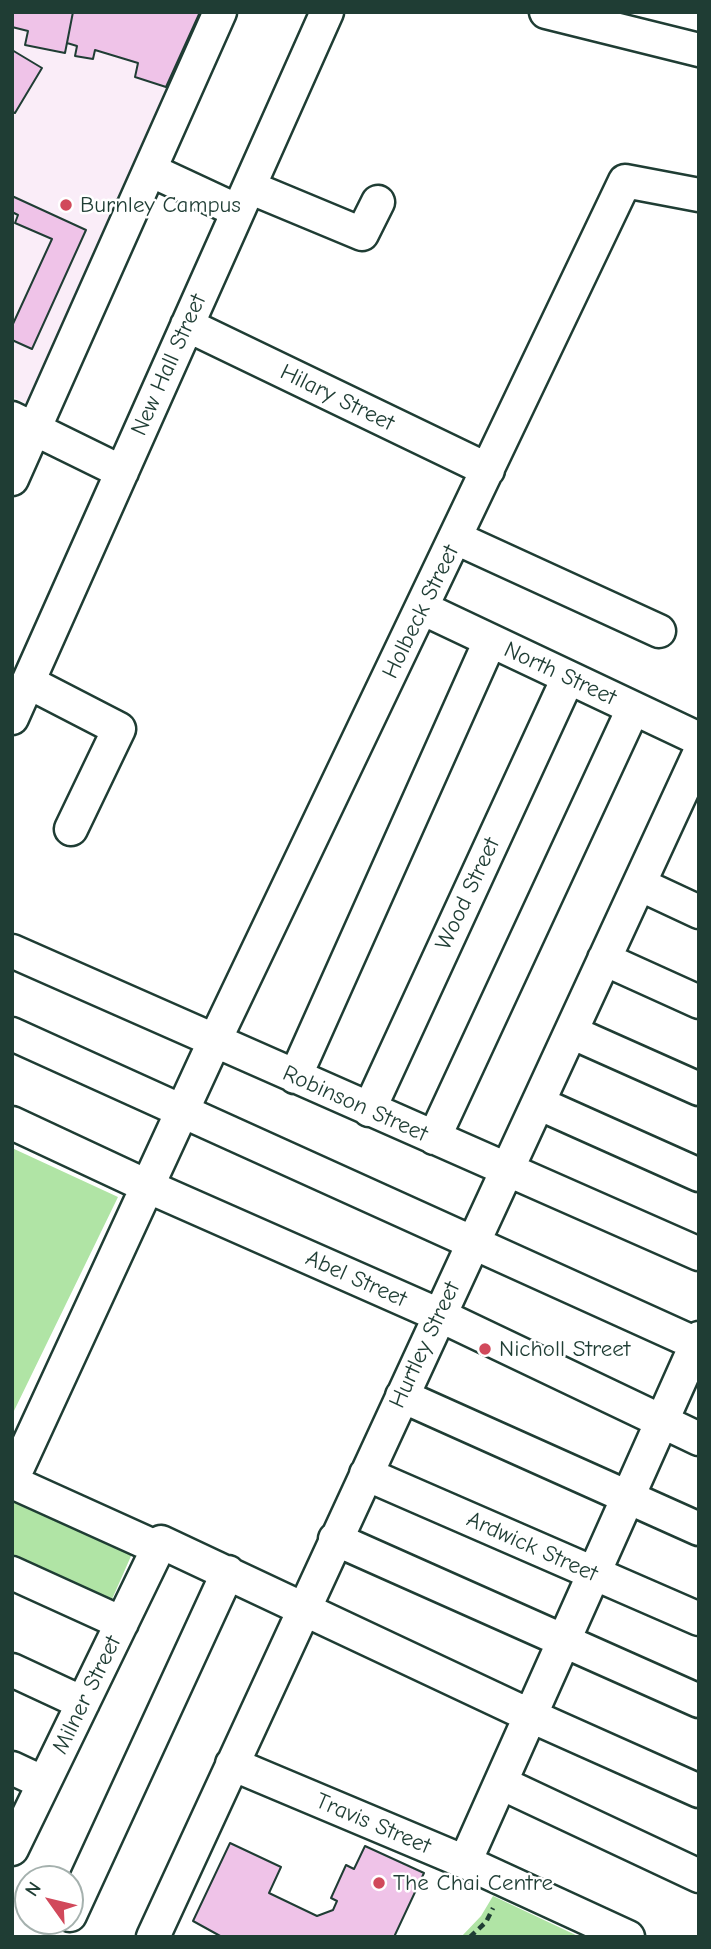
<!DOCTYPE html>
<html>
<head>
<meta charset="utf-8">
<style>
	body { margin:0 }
	#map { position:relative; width:711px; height:1949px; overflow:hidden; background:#fff; font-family:"Comic Neue",sans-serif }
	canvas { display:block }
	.frame { position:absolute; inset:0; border:14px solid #1f3d34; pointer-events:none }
	.north { position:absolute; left:14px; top:1865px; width:70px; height:70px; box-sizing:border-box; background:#fff; border:2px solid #a5b1ae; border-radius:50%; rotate:304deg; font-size:19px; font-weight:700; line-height:28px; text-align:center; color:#1f3d34 }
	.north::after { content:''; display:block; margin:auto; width:24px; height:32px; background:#d1495b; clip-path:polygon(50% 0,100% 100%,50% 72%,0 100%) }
</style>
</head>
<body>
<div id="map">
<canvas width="711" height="1949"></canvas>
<div class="frame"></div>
<div class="north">N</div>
</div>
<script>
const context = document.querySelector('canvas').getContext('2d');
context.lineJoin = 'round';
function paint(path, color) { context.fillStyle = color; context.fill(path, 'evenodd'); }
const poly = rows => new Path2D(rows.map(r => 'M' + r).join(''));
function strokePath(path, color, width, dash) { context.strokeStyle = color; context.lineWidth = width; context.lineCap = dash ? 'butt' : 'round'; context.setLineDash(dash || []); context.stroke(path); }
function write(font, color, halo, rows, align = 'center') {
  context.font = font + ' "Comic Neue",sans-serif'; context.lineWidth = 5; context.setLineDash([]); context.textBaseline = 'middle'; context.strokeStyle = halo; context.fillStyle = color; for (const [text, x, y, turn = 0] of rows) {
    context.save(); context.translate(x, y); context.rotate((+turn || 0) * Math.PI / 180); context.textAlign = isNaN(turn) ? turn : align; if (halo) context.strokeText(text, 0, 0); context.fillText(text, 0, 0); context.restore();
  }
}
const built = poly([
	[12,12,209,12,29,405,12,397]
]);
const green = poly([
	[12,1148,118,1197,12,1415],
	[12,1491,135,1547,109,1606,12,1561],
	[493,1896,580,1937,461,1937,481,1916]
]);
const building = poly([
	[12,12,73,12,65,53,25,45,28,31,12,27,12,12],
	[73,12,200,12,166,87,135,77,138,63,95,50,93,59,75,56,77,46,67,43,73,12],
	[12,50,42,68,15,113,12,112,12,50],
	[12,196,86,230,32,349,12,340,12,326,52,239,15,223,18,215,12,212,12,196],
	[230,1843,281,1867,269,1893,317,1916,333,1910,337,1901,331,1898,346,1865,354,1869,365,1846,424,1873,394,1937,222,1937,193,1921,230,1843]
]);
const path = poly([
	[470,1937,486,1922,493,1908]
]);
const minor = poly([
	[546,12,699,50],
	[150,170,238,211],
	[249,187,362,234,378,202],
	[187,325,488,470],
	[12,418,122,472],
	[12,479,220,12],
	[456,538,659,631],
	[422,608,699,739],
	[28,682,119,729,71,829],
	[12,718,327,12],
	[639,884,699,912],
	[12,951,699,1254],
	[604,959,699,1002],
	[571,1032,699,1089],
	[12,1034,699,1345],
	[295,1077,490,641],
	[538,1103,699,1175],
	[369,1110,568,678],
	[12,1123,149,1187,439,1315,699,1439],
	[434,1138,633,709],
	[402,1396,699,1529],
	[366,1474,699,1619],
	[12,1480,214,1042,625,181,699,195],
	[12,1482,158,1548],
	[335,1539,699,1701],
	[12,1573,122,1623],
	[12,1670,83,1703],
	[232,1764,465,1862,628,1937],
	[12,1768,44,1783],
	[501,1783,699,1876],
	[12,1849,161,1542,531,1716,699,1791],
	[465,1862,699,1338],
	[70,1915,228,1572],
	[153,1937,699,754]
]);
const markers = [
	[66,205,7,"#d1495b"],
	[485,1349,7,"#d1495b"],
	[379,1883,7,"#d1495b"]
];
const poiNames = [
	["Burnley Campus",80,205],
	["Nicholl Street",499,1349],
	["The Chai Centre",393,1883]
];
const streetNames = [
	["New Hall Street",169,365,-66],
	["Hilary Street",337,398,26],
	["Holbeck Street",421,612,-64],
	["North Street",560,674,25],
	["Wood Street",468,894,-65],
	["Robinson Street",355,1104,24],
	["Abel Street",356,1279,24],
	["Hurtley Street",425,1345,-65],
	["Ardwick Street",532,1547,24],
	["Milner Street",87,1695,-64],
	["Travis Street",373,1824,23]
];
paint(built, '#faedf8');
paint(green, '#b0e4a5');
paint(building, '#efc3e8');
strokePath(building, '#1f3d34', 2);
strokePath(minor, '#1f3d34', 37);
strokePath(path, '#1f3d34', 4.5, [7, 5]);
strokePath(minor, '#fff', 32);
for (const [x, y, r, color] of markers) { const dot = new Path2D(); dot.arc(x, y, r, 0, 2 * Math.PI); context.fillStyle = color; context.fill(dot); strokePath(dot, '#fff', 2.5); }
write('23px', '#1f3d34', '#fff', poiNames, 'left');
write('23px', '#1f3d34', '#fff', streetNames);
</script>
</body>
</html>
